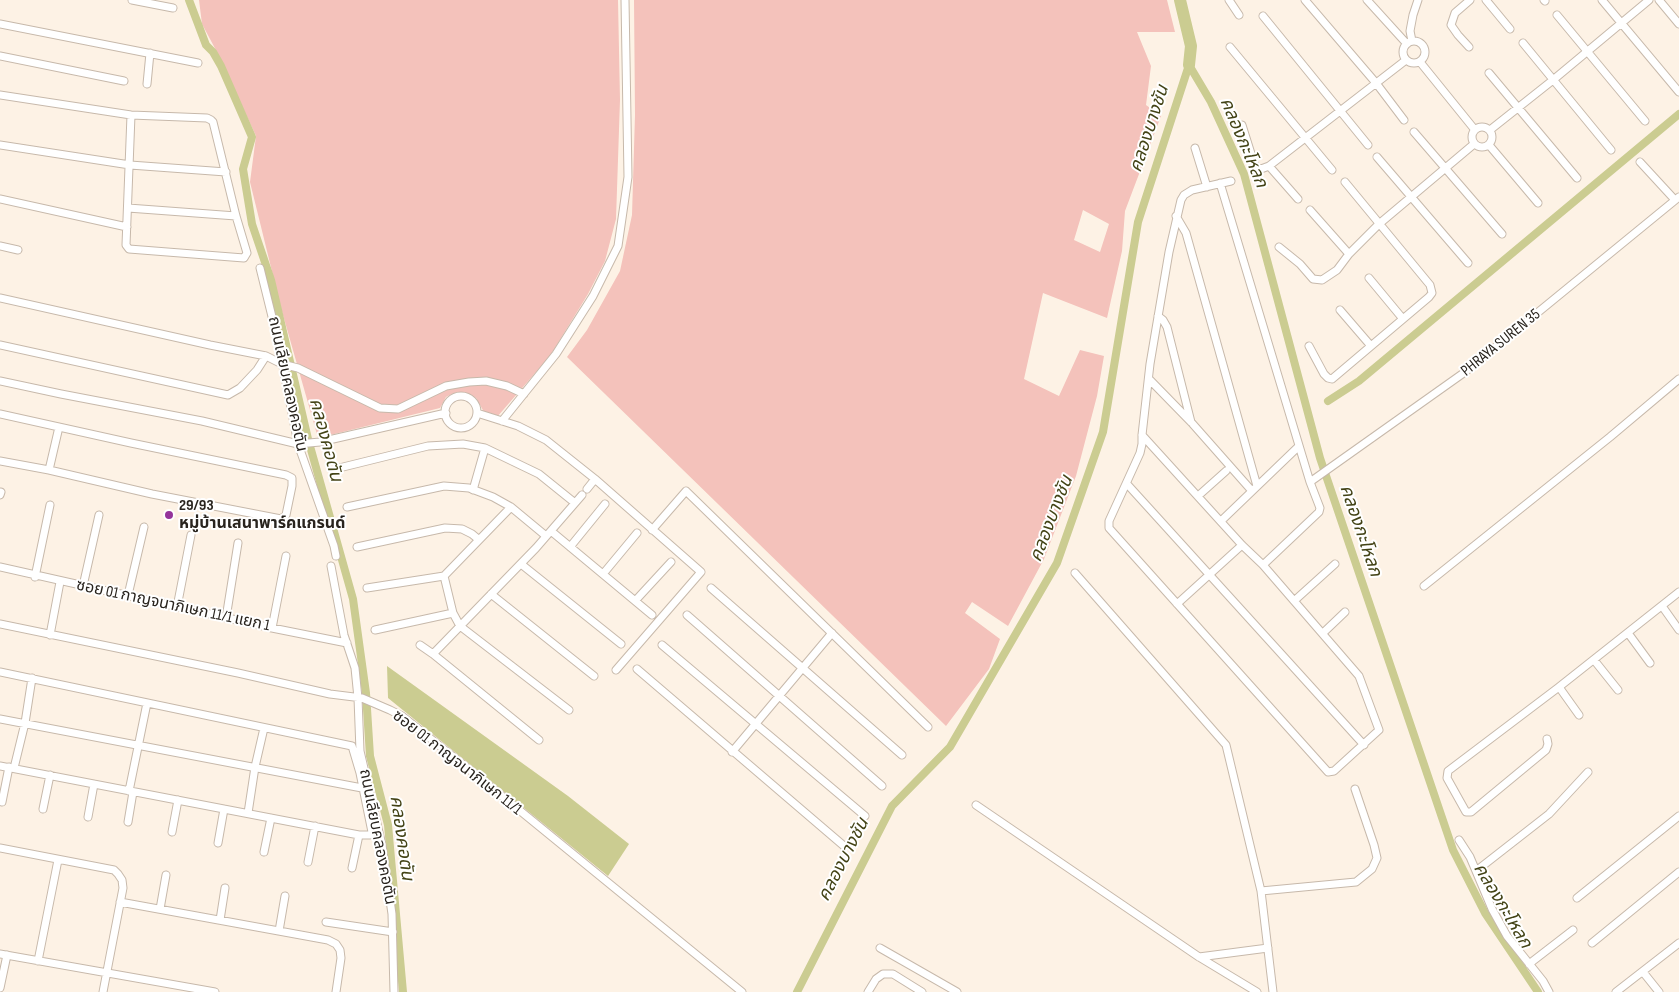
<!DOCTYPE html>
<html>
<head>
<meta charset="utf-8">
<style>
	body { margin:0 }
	canvas { display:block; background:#fdf2e5 }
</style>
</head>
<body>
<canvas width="1679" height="992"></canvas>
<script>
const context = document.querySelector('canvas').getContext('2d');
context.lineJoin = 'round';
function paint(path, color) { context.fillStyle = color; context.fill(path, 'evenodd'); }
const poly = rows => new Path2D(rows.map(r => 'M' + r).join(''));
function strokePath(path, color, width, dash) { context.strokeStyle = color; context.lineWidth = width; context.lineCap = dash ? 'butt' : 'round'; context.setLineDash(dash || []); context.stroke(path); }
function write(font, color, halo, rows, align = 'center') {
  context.font = font + ' "Sofia Sans Condensed","Noto Sans Thai",sans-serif'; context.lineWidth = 4; context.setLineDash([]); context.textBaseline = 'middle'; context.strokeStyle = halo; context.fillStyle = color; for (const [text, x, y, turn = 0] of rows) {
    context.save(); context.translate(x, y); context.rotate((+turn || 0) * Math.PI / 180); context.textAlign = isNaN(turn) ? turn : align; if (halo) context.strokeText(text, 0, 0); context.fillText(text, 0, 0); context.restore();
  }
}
const green = poly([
	[199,0,618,0,620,100,616,219,605,261,588,294,550,356,497,417,484,412,476,398,463,392,454,393,446,397,440,408,318,438,281,308,250,182,256,136,218,54,202,24],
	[634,0,1167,0,1175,32,1137,32,1151,66,1146,105,1161,116,1125,211,1122,251,1107,318,1043,293,1024,379,1059,396,1080,350,1104,356,1097,396,1076,476,1044,559,1008,626,972,602,965,613,1000,639,989,669,946,726,567,357,587,330,620,271,632,215,635,115],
	[1083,210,1109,224,1100,252,1074,240]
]);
const water = poly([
	[387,666,568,796,629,844,608,876,388,698]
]);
const canal = poly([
	[189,0,206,45,213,52,221,66,252,137,243,169,252,224,271,280,308,439,353,599,366,693,370,756,388,825,403,992],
	[1189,65,1211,102,1244,174,1320,458,1453,850,1485,913,1538,992],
	[1328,401,1359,381,1679,114],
	[797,992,892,806,950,747,1057,563,1103,432,1138,222,1189,65]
]);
const river = poly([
	[1180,0,1191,46,1189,65]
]);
const minor = poly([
	[132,0,173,8],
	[1229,0,1239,15],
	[1305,0,1376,83,1404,120],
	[1367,0,1407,44],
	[1486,0,1510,29],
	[1544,0,1545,1],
	[1602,0,1679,92],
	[1659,0,1679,24],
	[1557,15,1645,121],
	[1263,16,1368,145],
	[0,24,198,63],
	[1412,41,1410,31,1413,15,1418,0],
	'1403 52a11 11 0 1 1 22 0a11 11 0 1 1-22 0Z',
	[1523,43,1611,150],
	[1230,47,1332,170],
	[1469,47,1458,35,1451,25,1455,13,1470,0],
	[0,56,124,81],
	[1420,62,1475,130],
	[1489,73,1577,178],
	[147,84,150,53],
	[0,95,131,115,207,118,211,120,213,122,236,216,247,253,244,258,129,249,126,245,131,115],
	[1242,125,1254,163,1255,167,1261,169,1269,166,1406,60],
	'1472 137a10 10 0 1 1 20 0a10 10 0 1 1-20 0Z',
	[1490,130,1553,80,1649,0],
	[1414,132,1502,234],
	[0,145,130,165,226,172],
	[1489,145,1538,203],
	[1195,148,1207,187],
	[1377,157,1468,263],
	[1640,162,1675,200],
	[1269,166,1298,199],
	[1220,183,1310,482,1465,372,1679,197],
	[0,199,127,227],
	[128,208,236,216],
	[1310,210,1349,254],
	[1176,216,1186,233,1257,486],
	[0,246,18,250],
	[1279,247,1300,264,1313,279,1322,280,1337,270,1349,254,1379,224,1474,144],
	[260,268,278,341,298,444,334,546,336,556],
	[1369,278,1403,319],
	[0,298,210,345,266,356,282,364,298,368,380,408,398,409,446,386,469,382,486,381,507,386,524,394],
	[1340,310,1371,346],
	[1158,316,1163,320,1167,327,1191,422],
	[0,345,228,395,240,388,257,370,266,356],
	[1309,346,1324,374,1328,378,1332,379,1429,297,1432,293,1430,285,1345,182],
	[1149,379,1191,422,1252,491],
	[0,381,61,394,202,421,298,444,320,442,446,413],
	'445 412a16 16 0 1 1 32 0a16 16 0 1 1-32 0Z',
	[477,413,518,426,546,440,595,479,701,572,616,670],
	[0,414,131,443,286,475,292,478,292,486,286,515,281,519,152,494,49,470,0,461],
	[502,421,556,354,593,296,618,246,628,177,625,0],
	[1142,435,1242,545,1263,565,1359,676,1379,730,1334,771,1328,772,1109,528,1109,521,1140,453,1142,444,1142,435,1150,364,1169,252,1181,200,1184,195,1192,190,1231,181],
	[339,468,428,446,463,444,485,448,539,474,575,503],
	[49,470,59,427],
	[1127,484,1364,745],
	[587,489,595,479],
	[473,490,485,448],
	[0,495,1,492],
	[1198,496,1226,471],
	[347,507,444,486,469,488,493,497,511,507,546,536],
	[1221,521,1299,446],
	[652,530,686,491,928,727],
	[551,531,652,615],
	[357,547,445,528,462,529,472,534,478,539],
	[570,547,605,504],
	[521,564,621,644],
	[1263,565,1319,512,1320,508,1310,482],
	[331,566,344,635,355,668,358,698,360,751,382,845,392,914,394,992],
	[0,567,272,628,347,643],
	[1075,573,1226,745,1261,891,1273,992],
	[603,574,637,533],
	[444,576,453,613,460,626,569,710],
	[35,577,50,505],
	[83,586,99,515],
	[1424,586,1610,437,1679,379],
	[367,588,444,576,511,507],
	[711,588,902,755],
	[491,594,594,676],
	[128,595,144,527],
	[635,601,671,562],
	[1294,601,1335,564],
	[1177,604,1242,545],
	[1662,606,1679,630],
	[177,607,191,535],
	[687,615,882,786],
	[226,618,238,543],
	[0,624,238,673,330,694,362,698,390,710,402,716,480,778,742,992],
	[272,628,286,556],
	[375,630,453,613],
	[1323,633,1345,612],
	[1628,633,1650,663],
	[50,635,60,582],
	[420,645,433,654],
	[662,645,865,816],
	[1594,660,1618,690],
	[637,669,844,846],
	[0,672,352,746,360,773,372,832,370,835,359,835,0,766],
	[1579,715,1559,687,1679,592],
	[0,719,362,788],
	[1547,739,1548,744,1546,750,1471,812,1466,812,1447,778,1448,771,1559,687],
	[539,740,433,654,536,548,582,495],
	[732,752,832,633],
	[14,768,25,723,32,678],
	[129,791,147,703],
	[2,802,9,767],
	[976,805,1199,957,1257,992],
	[43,809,50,775],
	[248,813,255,767,264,728],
	[88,817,94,784],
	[128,822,133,792],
	[172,832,178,800],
	[1459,840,1470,857,1492,909,1507,936,1543,981,1549,992],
	[218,843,224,809],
	[0,848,114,870,118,874,122,880,123,888,103,992],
	[264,852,271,818],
	[308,862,315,826],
	[352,868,359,835],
	[1476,871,1549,814,1588,772],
	[1261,891,1356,882,1372,869,1377,858,1374,845,1355,789],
	[1577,898,1679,816],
	[120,902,328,940,336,944,340,950,341,958,336,992],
	[160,909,166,875],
	[220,920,225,888],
	[326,922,393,932],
	[279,931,285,896],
	[1592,943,1679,872],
	[880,948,957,992],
	[0,954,215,992],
	[1199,957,1268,948],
	[38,961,58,860],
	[1529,964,1573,930],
	[1643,972,1659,992],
	[0,988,7,955],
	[868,992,876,979,883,974,893,974,922,992],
	[1616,992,1679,943]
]);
const markers = [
	[169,515,5,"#95349b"]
];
const streetNames = [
	["PHRAYA SUREN 35",1501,343,-39],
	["ถนนเลียบคลองคอตัน",287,384,78],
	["ซอย 01 กาญจนาภิเษก 11/1 แยก 1",173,606,12],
	["ซอย 01 กาญจนาภิเษก 11/1",457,763,38],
	["ถนนเลียบคลองคอตัน",377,837,79]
];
const poiNames = [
	["29/93",179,506],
	["หมู่บ้านเสนาพาร์คแกรนด์",179,524]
];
const waterNames = [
	["คลองบางชัน",1150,129,-72],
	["คลองกะโหลก",1243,143,67],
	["คลองคอตัน",325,440,75],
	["คลองบางชัน",1052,519,-69],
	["คลองกะโหลก",1360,531,71],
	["คลองคอตัน",401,838,82],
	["คลองบางชัน",844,860,-63],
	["คลองกะโหลก",1502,906,59]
];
paint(green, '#f4c2bb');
paint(water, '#cbcc91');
strokePath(canal, '#cbcc91', 8);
strokePath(river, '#cbcc91', 12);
strokePath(minor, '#c7b9ab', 9);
strokePath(minor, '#fff', 7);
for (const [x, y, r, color] of markers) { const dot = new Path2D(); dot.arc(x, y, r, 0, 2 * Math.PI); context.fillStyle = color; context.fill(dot); strokePath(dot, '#fff', 2); }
write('16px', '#29241e', '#fff', streetNames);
write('bold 16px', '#29241e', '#fff', poiNames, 'left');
write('italic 18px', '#434316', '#fff', waterNames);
</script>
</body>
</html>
